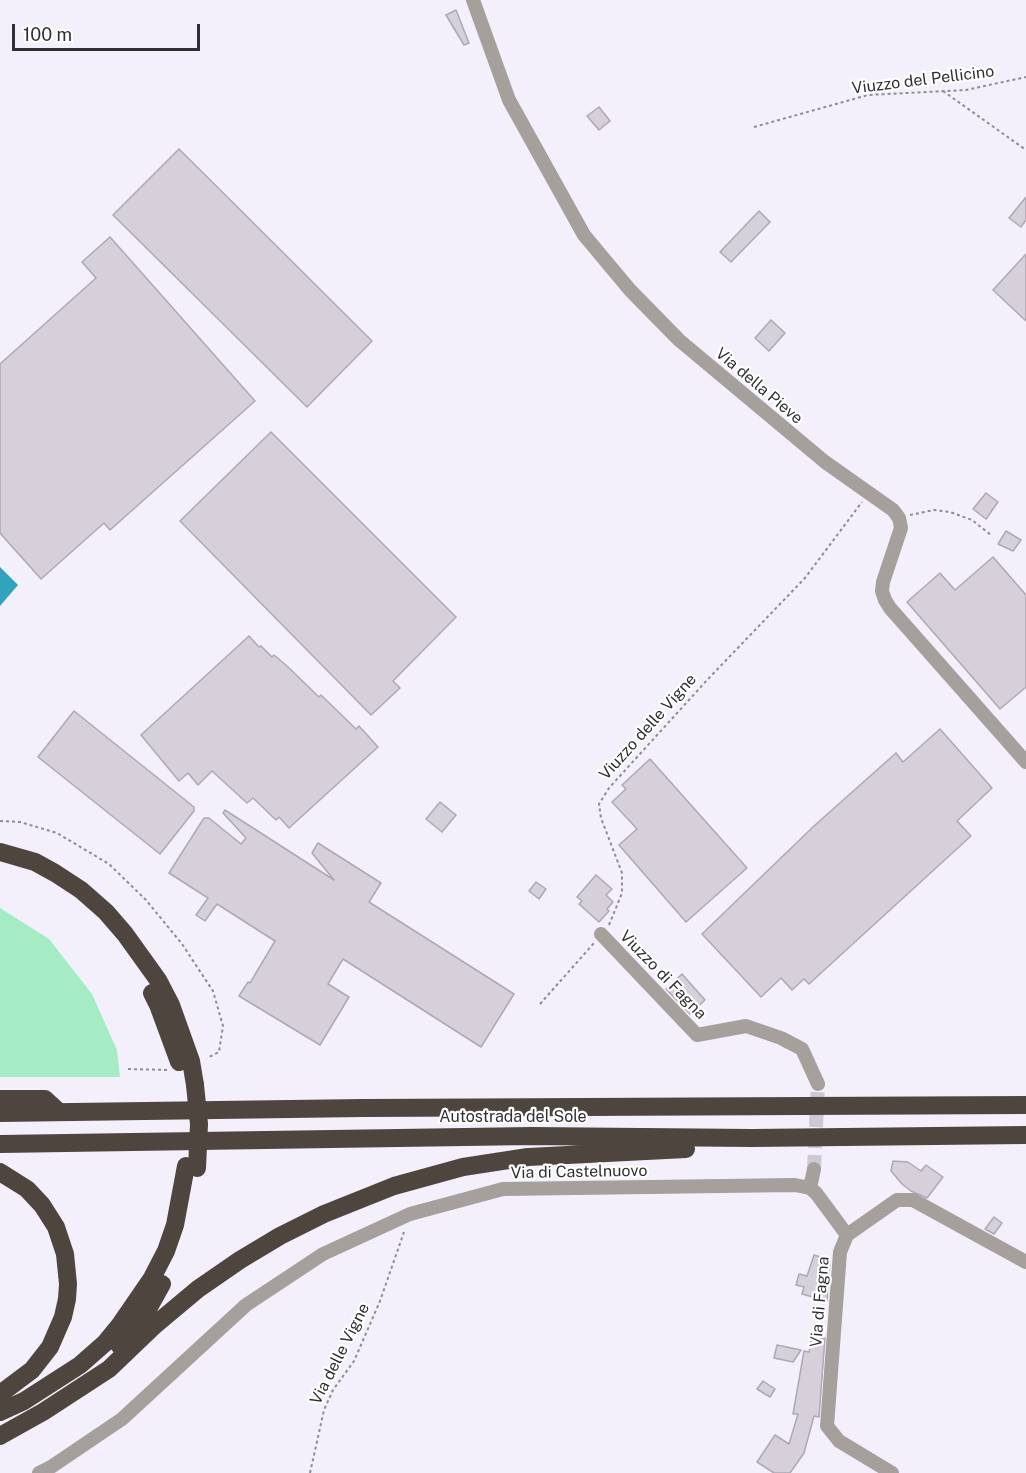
<!DOCTYPE html>
<html>
<head>
<meta charset="utf-8">
<style>
	body { margin:0 }
	#map { position:relative; width:1026px; height:1473px; overflow:hidden; background:#f3f0fc; font-family:"Public Sans",sans-serif }
	canvas { display:block }
	.scale { position:absolute; left:12px; top:24px; width:188px; height:27px; box-sizing:border-box; border:3px solid #302f33; border-top:0; padding-left:8px; font-size:18px; line-height:21px; white-space:nowrap; color:#302f33; -webkit-text-stroke:4px #fff; paint-order:stroke }
</style>
</head>
<body>
<div id="map">
<canvas width="1026" height="1473"></canvas>
<div class="scale">100 m</div>
</div>
<script>
const context = document.querySelector('canvas').getContext('2d');
context.lineJoin = 'round';
function paint(path, color) { context.fillStyle = color; context.fill(path, 'evenodd'); }
const poly = rows => new Path2D(rows.map(r => 'M' + r).join(''));
function strokePath(path, color, width, dash) { context.strokeStyle = color; context.lineWidth = width; context.lineCap = dash ? 'butt' : 'round'; context.setLineDash(dash || []); context.stroke(path); }
function write(font, color, halo, rows, align = 'center') {
  context.font = font + ' "Public Sans",sans-serif'; context.lineWidth = 4.5; context.setLineDash([]); context.textBaseline = 'middle'; context.strokeStyle = halo; context.fillStyle = color; for (const [text, x, y, turn = 0] of rows) {
    context.save(); context.translate(x, y); context.rotate((+turn || 0) * Math.PI / 180); context.textAlign = isNaN(turn) ? turn : align; if (halo) context.strokeText(text, 0, 0); context.fillText(text, 0, 0); context.restore();
  }
}
const green = poly([
	[0,908,49,939,92,994,117,1050,120,1077,0,1077]
]);
const water = poly([
	[0,567,18,585,0,606]
]);
const building = poly([
	[456,10,469,43,464,45,446,15,456,10],
	[599,107,610,121,599,130,587,116,599,107],
	[179,149,372,341,307,407,113,215,179,149],
	[1026,197,1026,220,1021,227,1009,218,1026,197],
	[759,211,770,222,731,262,720,252,759,211],
	[110,237,255,401,110,530,104,523,41,579,0,533,0,364,96,278,82,262,110,237],
	[1026,254,1026,321,993,290,1026,254],
	[771,320,785,333,769,351,755,338,771,320],
	[271,432,456,617,393,681,400,688,371,715,180,521,271,432],
	[986,493,998,502,986,519,973,509,986,493],
	[1006,531,1021,540,1013,551,998,544,1006,531],
	[993,557,1026,595,1026,687,1000,709,907,602,940,573,955,590,993,557],
	[249,636,259,647,261,646,272,657,274,655,287,666,319,697,321,695,356,729,359,726,378,747,289,828,279,817,276,820,253,798,247,803,212,771,198,785,188,773,179,781,141,735,249,636],
	[74,711,194,807,194,811,160,854,38,757,74,711],
	[940,729,992,788,957,821,971,836,809,984,804,979,792,990,781,978,761,997,702,934,814,826,896,753,903,762,940,729],
	[650,759,747,868,686,922,619,845,637,829,612,802,626,789,622,785,650,759],
	[440,802,456,815,442,832,426,819,440,802],
	[225,810,334,880,312,853,318,843,381,883,369,902,514,994,481,1047,343,959,328,984,349,997,320,1045,239,996,248,982,250,983,275,941,217,904,205,921,196,915,208,898,169,873,204,818,209,818,241,844,246,838,223,813,225,810],
	[596,875,612,889,606,895,613,902,607,909,609,911,599,922,579,904,582,901,577,897,596,875],
	[536,882,546,889,539,899,529,891,536,882],
	[682,974,705,1000,690,1014,666,989,682,974],
	[893,1161,908,1162,921,1171,926,1165,943,1177,927,1198,911,1191,902,1184,891,1171,893,1161],
	[994,1217,1002,1223,994,1234,985,1229,994,1217],
	[814,1255,830,1260,827,1301,802,1294,804,1287,796,1285,799,1274,807,1276,814,1255],
	[812,1338,825,1338,819,1417,814,1416,804,1453,790,1473,774,1473,757,1462,775,1435,789,1444,798,1414,793,1414,804,1351,809,1352,812,1338],
	[777,1345,801,1350,793,1362,774,1358,777,1345],
	[763,1381,775,1389,770,1397,757,1389,763,1381]
]);
const minorTunnel = poly([
	[814,1169,818,1084]
]);
const path = poly([
	[943,91,1026,150],
	[754,127,868,95,966,90,1026,77],
	[910,515,934,510,950,512,972,520,991,535],
	[0,821,20,822,57,833,109,864,146,900,182,944,213,991,223,1026,219,1052,207,1058],
	[609,925,622,893,622,873,601,818,599,804,609,788,708,679,805,578,862,502],
	[540,1004,594,943],
	[128,1069,167,1070],
	[310,1473,324,1410,333,1390,354,1361,380,1301,404,1232]
]);
const minor = poly([
	[473,0,509,100,584,235,630,290,679,340,825,462,893,510,899,518,901,528,883,582,882,591,885,600,890,608,1026,762],
	[601,934,697,1035,746,1026,781,1038,802,1049,818,1084],
	[810,1188,814,1169],
	[39,1473,51,1467,122,1419,246,1305,323,1254,410,1214,503,1189,795,1185,810,1188,816,1193,847,1235],
	[892,1473,839,1441,827,1426,840,1252,847,1235,897,1200,913,1200,1026,1262]
]);
const motorway = poly([
	[0,852,35,862,55,873,81,890,106,912,125,934,158,980,171,1005,191,1061,195,1085],
	[152,993,158,1005,179,1062],
	[0,1099,45,1099,59,1112],
	[0,1113,363,1108,1026,1105],
	[0,1144,531,1136,752,1138,1026,1135],
	[0,1172,27,1189,42,1205,56,1227,65,1254,68,1284,67,1299,63,1317,50,1347,32,1370,0,1394],
	[119,1345,147,1311,162,1284],
	[0,1412,24,1401,80,1365,105,1343,119,1326,152,1278,166,1251,175,1225,186,1166],
	[0,1436,43,1412,109,1369,155,1325,198,1289,240,1260,280,1236,324,1214,394,1186,463,1167,528,1157,686,1149]
]);
const motorwayBridge = poly([
	[195,1085,199,1124,197,1168]
]);
const streetNames = [
	["Viuzzo del Pellicino",923,80,-7],
	["Via della Pieve",759,386,40],
	["Viuzzo delle Vigne",648,727,-48],
	["Viuzzo di Fagna",663,975,46],
	["Autostrada del Sole",513,1117],
	["Via di Castelnuovo",579,1172,-1],
	["Via di Fagna",820,1302,-85],
	["Via delle Vigne",340,1354,-63]
];
paint(green, '#a5ebc4');
paint(water, '#32a3bc');
paint(building, '#d6d0db');
strokePath(building, '#aea8b3', 1.5);
strokePath(minorTunnel, '#ccc9d4', 14, [14, 7]);
strokePath(path, '#8d8b93', 2, [3, 3]);
strokePath(minor, '#a5a09c', 14);
strokePath(motorway, '#4f453f', 18);
strokePath(motorwayBridge, '#4f453f', 18);
write('16px', '#302f33', '#fff', streetNames);
</script>
</body>
</html>
